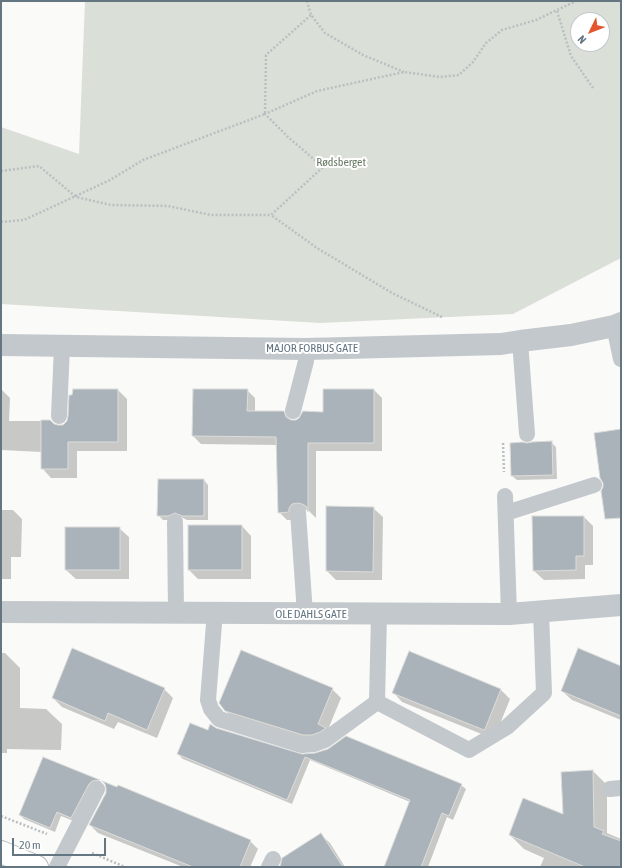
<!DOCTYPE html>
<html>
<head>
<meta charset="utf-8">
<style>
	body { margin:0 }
	#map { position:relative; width:622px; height:868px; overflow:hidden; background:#fafaf8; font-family:"Asap Condensed",sans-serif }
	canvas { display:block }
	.frame { position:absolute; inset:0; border:2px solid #657683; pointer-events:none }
	.north { position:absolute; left:570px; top:12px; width:40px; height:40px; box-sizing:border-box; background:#fff; border:1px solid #c1c8cd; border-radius:50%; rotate:227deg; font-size:11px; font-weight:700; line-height:16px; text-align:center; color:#657683 }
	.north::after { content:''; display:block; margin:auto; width:14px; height:18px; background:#e4572e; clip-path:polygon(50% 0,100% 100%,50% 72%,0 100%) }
	.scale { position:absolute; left:12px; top:838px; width:94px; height:18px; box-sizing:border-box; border:2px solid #657683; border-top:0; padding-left:5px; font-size:12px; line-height:14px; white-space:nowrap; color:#657683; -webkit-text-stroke:3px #fff; paint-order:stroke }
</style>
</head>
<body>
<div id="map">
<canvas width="622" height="868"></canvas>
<div class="frame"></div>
<div class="north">N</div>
<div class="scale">20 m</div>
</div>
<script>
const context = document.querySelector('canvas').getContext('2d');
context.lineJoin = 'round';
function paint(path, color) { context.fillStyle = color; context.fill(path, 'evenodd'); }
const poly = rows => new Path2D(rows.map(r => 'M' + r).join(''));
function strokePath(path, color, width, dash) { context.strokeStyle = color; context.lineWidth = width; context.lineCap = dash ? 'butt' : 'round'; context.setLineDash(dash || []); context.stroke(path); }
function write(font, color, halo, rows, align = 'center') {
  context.font = font + ' "Asap Condensed",sans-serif'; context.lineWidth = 4; context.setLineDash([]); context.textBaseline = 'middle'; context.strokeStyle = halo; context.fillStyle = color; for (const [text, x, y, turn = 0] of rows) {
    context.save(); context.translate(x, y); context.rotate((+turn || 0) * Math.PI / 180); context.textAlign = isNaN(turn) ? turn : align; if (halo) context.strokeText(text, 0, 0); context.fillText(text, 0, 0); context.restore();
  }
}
const green = poly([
	[85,1,621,1,621,258,513,314,320,323,1,304,1,127,79,154],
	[578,20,602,20,602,44,578,44]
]);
const shadow = poly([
	[1,389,10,398,9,421,50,421,54,425,64,425,68,421,74,390,118,390,127,399,127,451,77,451,77,478,51,478,42,468,42,452,1,450],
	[194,390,247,390,255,398,255,412,283,412,292,421,324,413,374,390,382,398,382,451,316,451,316,518,309,511,306,510,300,512,296,520,287,520,279,512,277,445,201,444,193,436],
	[551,442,556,447,557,479,517,480,512,476],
	[204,480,208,485,208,520,187,520,181,517,173,520,163,520,158,515],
	[373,508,383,517,382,580,336,580,327,571],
	[1,510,13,510,22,519,21,557,11,557,11,579,1,579],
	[584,517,593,526,593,565,585,565,585,579,544,580,534,571],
	[242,526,251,536,251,579,198,579,189,570],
	[119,528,129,537,129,579,76,579,66,570],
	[410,652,501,690,510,699,494,739,402,702,393,692],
	[1,653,5,653,20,668,20,708,46,709,62,724,61,750,7,749,7,753,1,753],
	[621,667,621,720,572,700,562,691],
	[164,689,173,698,157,738,118,722,114,729,62,707,53,698],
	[332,689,341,698,322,744,235,720,225,710],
	[216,729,302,755,461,785,466,789,453,820,447,817,428,867,387,867,410,802,310,760,292,804,183,759,178,754,208,732],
	[43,758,100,781,103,785,76,822,61,816,55,832,24,819,20,815],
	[593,771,607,785,607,833,621,839,621,867,540,867,544,858,524,849,510,835,564,815],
	[90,825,250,841,258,849,250,867,183,867,98,833],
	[320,834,330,843,345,867,287,867]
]);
const building = poly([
	[73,389,118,389,118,442,68,442,68,469,41,469,41,420,50,420,54,424,58,425,63,425,67,421,68,416,69,395,72,395,73,389],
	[193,389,248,389,247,411,284,411,286,417,291,420,296,420,299,418,303,411,323,412,323,389,374,389,374,443,308,443,308,512,306,506,302,504,298,503,292,504,289,508,289,512,278,513,276,437,192,436,193,389],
	[621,429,621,518,605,519,601,491,603,487,603,483,600,478,594,433,621,429],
	[552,441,553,475,511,476,510,443,522,442,527,443,532,442,552,441],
	[158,479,204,479,204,516,182,516,175,513,168,516,157,516,158,479],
	[326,506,374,507,373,572,326,571,326,506],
	[532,516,584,516,584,556,576,556,576,570,533,571,532,516],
	[188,525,242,525,242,570,188,570,188,525],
	[65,527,120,527,120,570,65,570,65,527],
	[72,648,165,688,147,730,108,713,105,721,52,698,72,648],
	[578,648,621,666,621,716,561,691,578,648],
	[241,650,333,688,318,724,326,728,320,732,312,735,303,735,225,711,219,703,241,650],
	[409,651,501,689,485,729,484,730,392,693,409,651],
	[190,723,208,730,210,724,216,728,302,754,315,753,328,749,346,736,462,784,449,816,442,813,421,867,384,867,410,800,305,757,287,800,177,754,190,723],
	[43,757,100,780,92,781,89,784,71,818,57,812,50,828,19,815,43,757],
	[593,770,594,827,604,831,602,834,621,841,621,867,585,867,509,835,523,798,563,814,561,772,593,770],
	[102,781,117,787,118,785,251,840,240,867,193,867,89,825,106,793,106,788,105,784,102,781],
	[321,833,343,867,280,867,282,858,321,833]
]);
const path = poly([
	[307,1,311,15,325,33,363,55,404,72],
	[557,11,571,56,593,88],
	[1,171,39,166,76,197,111,205,168,206,211,215,271,215],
	[1,222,24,220,110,180,143,160,265,114,266,55,311,15],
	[442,317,392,293,317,248,271,215,323,167,288,137,265,114,317,91,404,72,440,77,459,75,473,62,486,43,502,30,536,20,576,1],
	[503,443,504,472],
	[1,816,47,834],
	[92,853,125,867]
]);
const service = poly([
	[614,326,621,359],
	[520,341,527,434],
	[293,411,306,361,306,349],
	[59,416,62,346],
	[505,496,509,614],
	[298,512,305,614],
	[506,513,594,485],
	[175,522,176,613],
	[214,613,214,624,208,700,211,709,219,719,302,745,314,744,325,740,377,702,379,614],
	[377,702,469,750,507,727,544,693,541,612],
	[610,789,621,788],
	[57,867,97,789],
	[269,867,273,859]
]);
const minor = poly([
	[1,345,306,349,501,344,520,341,571,335,614,326,621,323],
	[1,612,509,614,621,605]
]);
const trunk = poly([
	[1,852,37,867]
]);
const parkNames = [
	["Rødsberget",341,162]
];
const streetNames = [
	["MAJOR FORBUS GATE",312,348],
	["OLE DAHLS GATE",311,614]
];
paint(green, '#dadfd7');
paint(shadow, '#0003');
paint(building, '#aab3b9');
strokePath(building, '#dcdcda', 1);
strokePath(trunk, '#b4b9bd', 24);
strokePath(path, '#bbbfc2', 2.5, [2, 2]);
strokePath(service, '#c3c8cc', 16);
strokePath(minor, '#c3c8cc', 22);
strokePath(trunk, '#fff', 22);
write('12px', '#687a64', '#fff', parkNames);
write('12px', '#657683', '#fff', streetNames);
</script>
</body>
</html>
